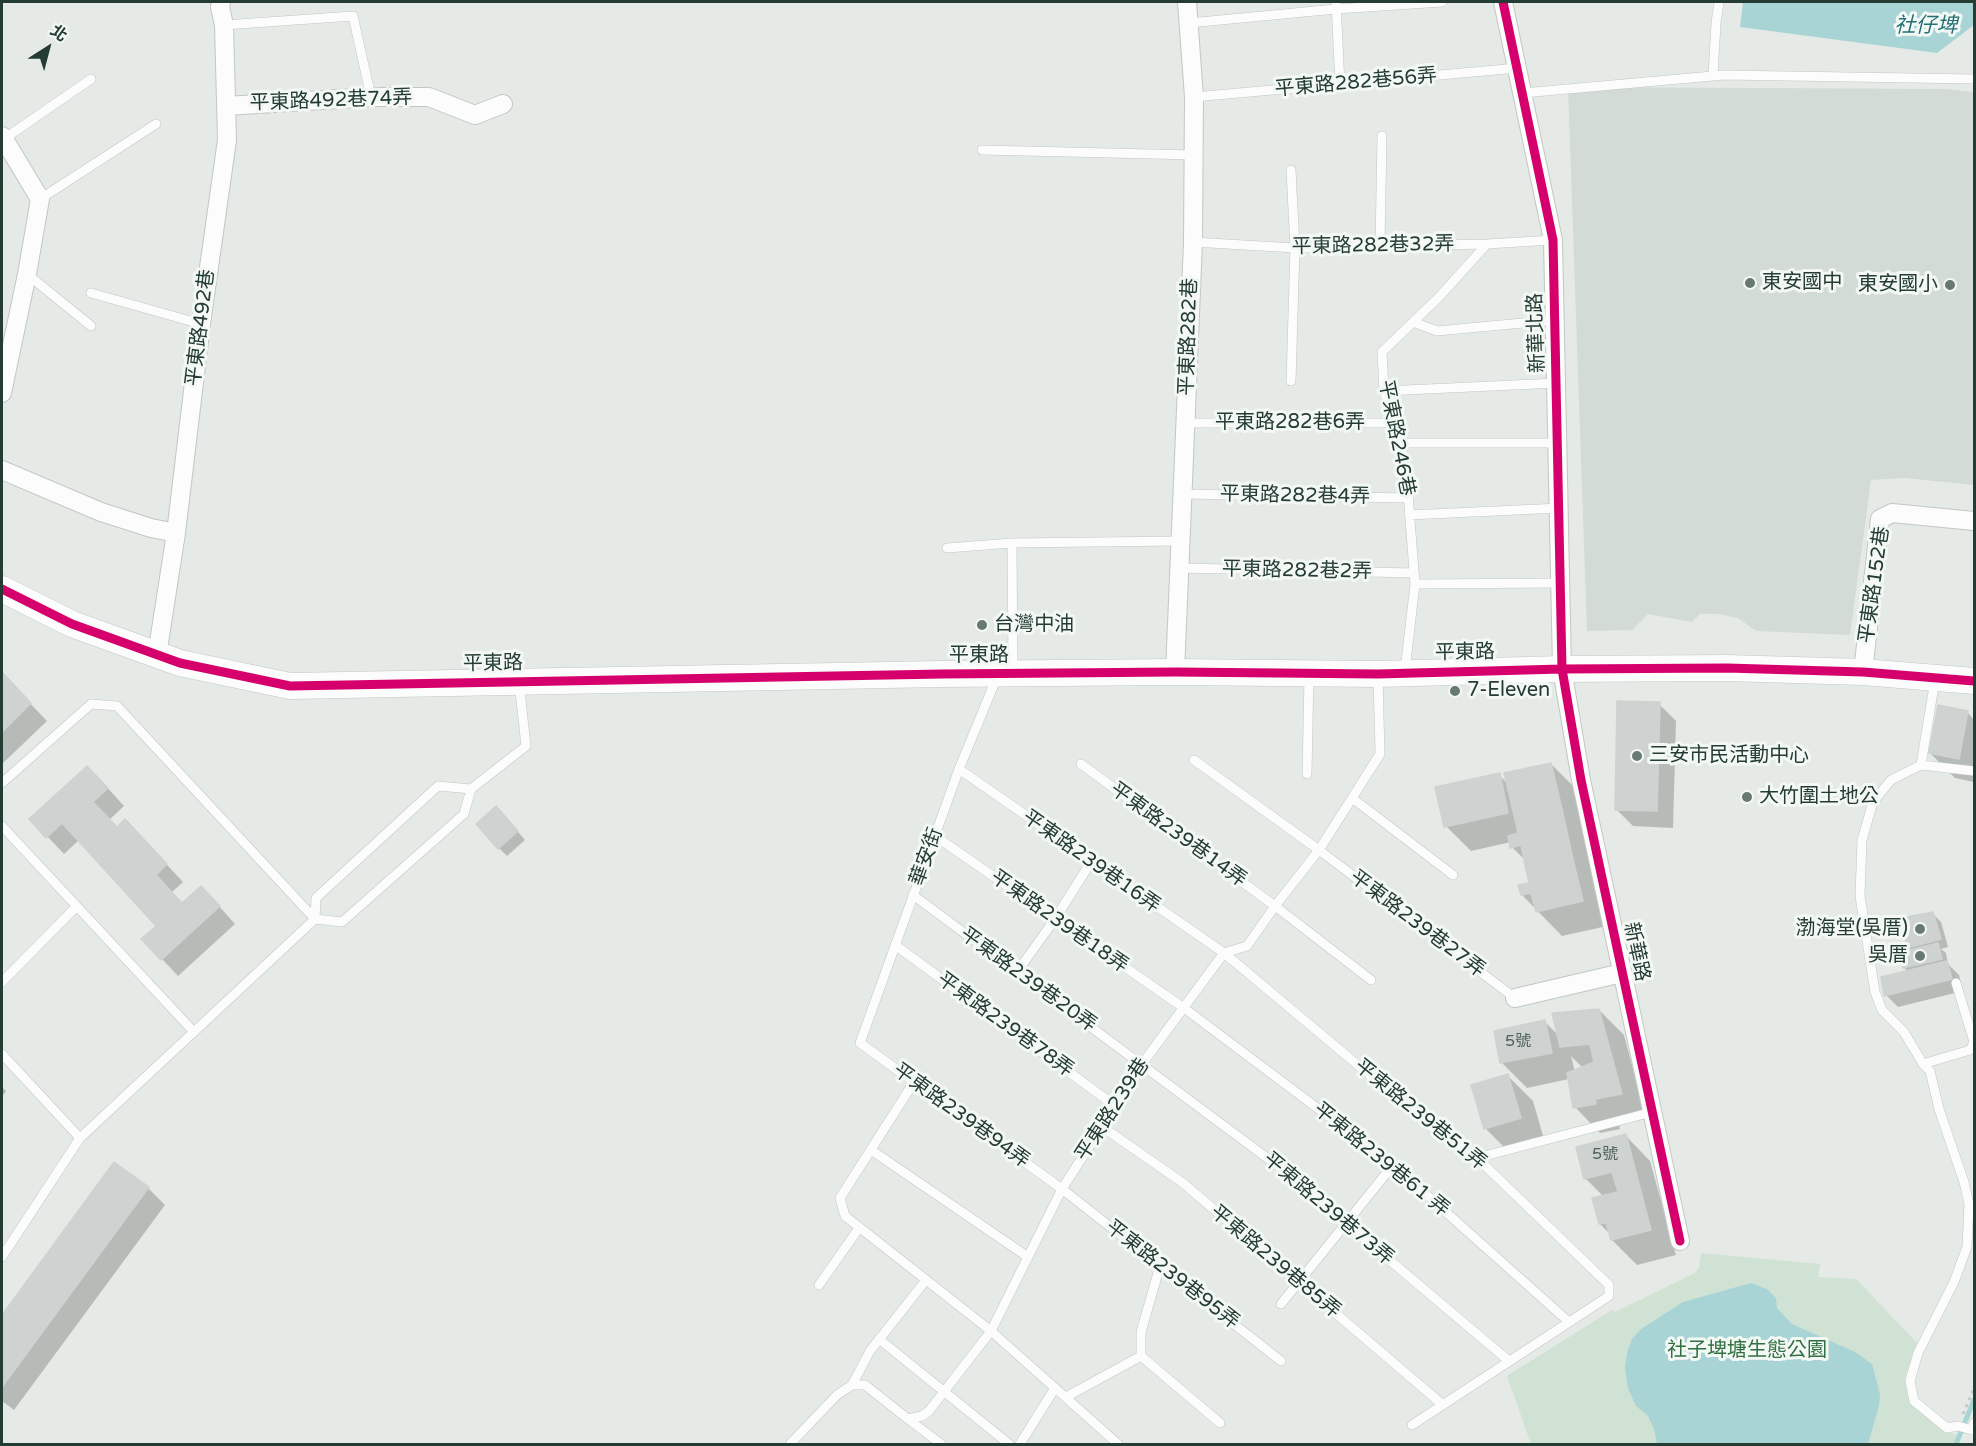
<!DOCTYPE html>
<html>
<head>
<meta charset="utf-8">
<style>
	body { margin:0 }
	#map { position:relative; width:1976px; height:1446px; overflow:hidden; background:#e5eae7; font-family:"Varela Round","Noto Sans TC",sans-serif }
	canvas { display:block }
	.frame { position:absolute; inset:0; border:3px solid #243c33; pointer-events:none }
	.north { position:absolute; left:18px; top:18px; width:60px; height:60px; -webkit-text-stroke:4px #f3f8f5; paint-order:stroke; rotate:36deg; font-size:16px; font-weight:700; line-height:24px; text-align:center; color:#243c33 }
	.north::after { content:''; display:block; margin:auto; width:21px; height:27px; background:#243c33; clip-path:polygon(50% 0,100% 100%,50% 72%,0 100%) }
</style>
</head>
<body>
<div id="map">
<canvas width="1976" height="1446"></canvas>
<div class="frame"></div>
<div class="north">北</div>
</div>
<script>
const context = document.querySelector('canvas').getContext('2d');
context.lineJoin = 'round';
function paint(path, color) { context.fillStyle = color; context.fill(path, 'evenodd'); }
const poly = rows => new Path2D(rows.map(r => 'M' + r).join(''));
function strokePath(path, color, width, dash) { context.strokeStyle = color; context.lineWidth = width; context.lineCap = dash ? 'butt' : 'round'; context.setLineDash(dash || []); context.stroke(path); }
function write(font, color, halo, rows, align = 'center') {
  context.font = font + ' "Varela Round","Noto Sans TC",sans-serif'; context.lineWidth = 6; context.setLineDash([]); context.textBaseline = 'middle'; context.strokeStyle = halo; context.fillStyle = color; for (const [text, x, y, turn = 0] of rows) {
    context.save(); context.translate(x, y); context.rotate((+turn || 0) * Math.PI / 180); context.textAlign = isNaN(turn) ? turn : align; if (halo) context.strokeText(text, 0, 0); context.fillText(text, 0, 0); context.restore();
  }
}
const built = poly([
	[1568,87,1945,89,1974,92,1974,485,1905,478,1871,480,1850,635,1756,631,1738,618,1718,614,1700,614,1692,622,1648,614,1632,630,1587,631]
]);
const green = poly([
	[1701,1253,1820,1264,1818,1277,1856,1279,1917,1343,1905,1376,1908,1398,1911,1404,1944,1431,1957,1435,1953,1444,1531,1444,1507,1376,1612,1310,1615,1312,1695,1273,1699,1267]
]);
const water = poly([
	[1743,2,1974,2,1974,25,1937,53,1740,27],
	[1751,1283,1767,1289,1776,1298,1777,1308,1792,1324,1855,1352,1872,1364,1880,1394,1879,1406,1868,1444,1657,1444,1654,1429,1648,1416,1636,1406,1628,1388,1625,1367,1627,1353,1632,1339,1641,1329,1683,1302]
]);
const shadow = poly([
	[2,674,47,721,2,764],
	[1659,704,1676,721,1673,828,1633,826,1616,809],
	[1967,712,1974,720,1974,782,1955,778,1930,753],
	[1551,764,1576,789,1607,926,1562,936,1522,895,1531,884,1526,861,1512,847,1511,842,1471,851,1446,826,1499,775,1508,784],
	[104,784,124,806,109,820,117,829,142,838,183,882,171,893,183,905,218,905,235,924,178,976,162,959,159,926,79,840,64,854,31,819],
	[504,816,525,840,507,856,499,848],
	[1933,914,1941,922,1948,947,1941,949,1946,953,1948,964,1959,975,1963,991,1898,1007,1886,995,1909,972,1904,968,1913,951,1908,947],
	[1599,1010,1624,1035,1646,1119,1619,1124,1620,1129,1600,1133,1575,1107,1569,1079,1527,1088,1502,1063,1544,1021,1559,1036],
	[1571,1056,1583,1068,1575,1072],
	[1508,1076,1533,1101,1545,1143,1510,1153,1485,1128],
	[2,1087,6,1091,2,1097],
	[1625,1135,1650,1161,1676,1255,1637,1265,1612,1240,1610,1234,1600,1224,1604,1197,1586,1179,1577,1148],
	[115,1164,148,1188,165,1205,14,1410,2,1401,2,1318]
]);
const stream = poly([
	[1956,1444,1974,1400]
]);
const building = poly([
	[2,672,31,703,2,732,2,672],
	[1617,701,1660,702,1657,811,1615,810,1617,701],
	[1938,705,1968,711,1959,759,1929,753,1938,705],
	[1551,763,1562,809,1515,819,1504,773,1551,763],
	[87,766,108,788,93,802,117,827,125,819,167,864,156,875,182,903,201,886,220,906,161,960,141,939,156,926,62,823,46,838,29,819,87,766],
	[1500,773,1508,813,1444,827,1435,787,1500,773],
	[496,806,518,831,498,849,476,824,496,806],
	[1562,809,1572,855,1525,865,1521,845,1510,848,1508,836,1518,833,1515,819,1562,809],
	[1572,855,1583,901,1536,912,1531,893,1521,895,1518,885,1529,883,1525,865,1572,855],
	[1933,912,1941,939,1907,948,1901,918,1933,912],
	[1938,943,1942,959,1903,968,1899,953,1938,943],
	[1947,961,1952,979,1884,996,1881,977,1947,961],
	[1599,1009,1622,1094,1595,1099,1596,1104,1573,1108,1567,1073,1594,1062,1590,1044,1560,1047,1552,1013,1599,1009],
	[1545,1020,1552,1053,1500,1063,1494,1031,1545,1020],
	[1508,1074,1521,1118,1484,1129,1471,1085,1508,1074],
	[1626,1134,1651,1230,1611,1240,1606,1223,1599,1224,1592,1198,1618,1192,1612,1172,1584,1179,1576,1147,1626,1134],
	[114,1162,149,1187,2,1387,2,1315,114,1162]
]);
const path = poly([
	[1963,1414,1974,1389]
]);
const lane = poly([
	[1336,2,1340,85],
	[1189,23,1336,9,1442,2],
	[224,25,353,16,371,97],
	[1713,76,1716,23,1719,2],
	[1523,93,1724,75,1974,79],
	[1194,97,1518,68],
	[4,139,91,79],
	[982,150,1194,155],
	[1291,170,1295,248,1291,381],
	[40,199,156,124],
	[1193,242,1295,248,1487,244,1553,240],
	[1380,246,1382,136],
	[27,274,91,326],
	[91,293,201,324],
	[1413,322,1437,331,1555,320],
	[1384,391,1557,383],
	[1186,423,1395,423],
	[1401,443,1558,443],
	[1182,494,1408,498],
	[1409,515,1560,508],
	[1012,543,1013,671],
	[947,548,1012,543,1181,541],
	[1179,568,1414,573],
	[1415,584,1561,583],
	[1405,670,1415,584,1406,468,1401,443,1384,391,1382,352,1439,297,1487,244],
	[997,677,959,769,860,1043,1062,1189,1281,1361],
	[1935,680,1921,765,1891,780,1873,802,1862,840,1860,896,1875,992,1882,1010,1904,1032,1923,1064,1970,1050,1974,1042,1956,983],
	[1194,760,1319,850,1515,998],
	[1081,764,1275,906,1371,980],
	[1921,765,1974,771],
	[959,769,1224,953,1445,1138,1477,1158,1609,1285,1609,1296,1412,1425],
	[1307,774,1309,676],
	[2,783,91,704,117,706,315,919,342,922,464,814,471,789,526,746,519,682],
	[1352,798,1453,875],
	[2,826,194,1032],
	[935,836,1184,1008,1393,1165,1569,1322],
	[913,895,1278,1166,1509,1361],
	[895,945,1114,1105],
	[1017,972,1055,919,1091,862],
	[2,982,76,907],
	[2,1054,80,1138,315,919,316,898,438,786,471,789],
	[1923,1064,1930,1071,1939,1109,1964,1182,1969,1204,1967,1247,1954,1282,1918,1353,1910,1381,1914,1401,1947,1428,1958,1426,1972,1430,1974,1423],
	[914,1082,840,1198,845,1216,991,1331,1118,1444],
	[1101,1126,1183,1183,1443,1405],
	[871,1150,1028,1257],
	[1477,1158,1652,1112],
	[2,1257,80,1138],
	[1160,1266,1141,1332,1141,1356,1220,1423],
	[819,1285,859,1228],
	[1281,1304,1393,1165],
	[879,1339,1009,1444],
	[852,1385,870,1351,926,1280],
	[1066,1397,1141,1356],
	[908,1419,941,1444],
	[790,1444,837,1395,852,1385,865,1385,908,1419,922,1416,929,1411,991,1331,1062,1189,1142,1064,1224,953,1247,946,1275,906,1319,850,1380,754,1378,677],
	[1020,1444,1055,1388]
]);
const street = poly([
	[1503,2,1553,240,1562,669,1581,780,1680,1241],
	[226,106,371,97,429,97,475,115,503,104],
	[2,136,40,199,27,274,2,393],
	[2,470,101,512,151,528,176,533],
	[157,655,176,533,201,324,227,140,224,25,220,7,221,2],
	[1175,672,1193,242,1194,97,1187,2],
	[1863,672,1880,519,1892,513,1974,521],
	[1515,998,1622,973]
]);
const secondary = poly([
	[2,589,72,624,180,663,290,686,942,674,1175,672,1378,674,1562,669,1727,668,1863,672,1974,681]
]);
const cycleway = poly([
	[1503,2,1553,240,1562,669,1581,780,1680,1241],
	[2,589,72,624,180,663,290,686,942,674,1175,672,1378,674,1562,669,1727,668,1863,672,1974,681]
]);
const markers = [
	[1750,283,6,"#687972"],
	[1950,285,6,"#687972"],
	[982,625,6,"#687972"],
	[1455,691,6,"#687972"],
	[1637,756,6,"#687972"],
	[1747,797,6,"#687972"],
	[1920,929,6,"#687972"],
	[1920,956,6,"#687972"]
];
const numberNames = [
	["5號",1518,1042],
	["5號",1605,1155]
];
const streetNames = [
	["平東路282巷56弄",1356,83,-5],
	["平東路492巷74弄",331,101,-2],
	["平東路282巷32弄",1373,246,-1],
	["平東路492巷",201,328,-83],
	["新華北路",1537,333,-92],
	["平東路282巷",1189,337,-88],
	["平東路282巷6弄",1290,423],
	["平東路246巷",1396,438,79],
	["平東路282巷4弄",1295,496,1],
	["平東路282巷2弄",1297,571,1],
	["平東路152巷",1875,585,-82],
	["平東路",1465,653,-1],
	["平東路",979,656],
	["平東路",493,664,-1],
	["平東路239巷14弄",1178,835,36],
	["華安街",927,857,-70],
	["平東路239巷16弄",1091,862,35],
	["平東路239巷18弄",1059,922,35],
	["平東路239巷27弄",1417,924,37],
	["新華路",1636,952,78],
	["平東路239巷20弄",1028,980,36],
	["平東路239巷78弄",1005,1025,36],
	["平東路239巷",1113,1110,-57],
	["平東路239巷51弄",1420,1115,39],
	["平東路239巷94弄",961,1116,36],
	["平東路239巷61 弄",1381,1160,39],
	["平東路239巷73弄",1328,1209,40],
	["平東路239巷85弄",1275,1262,40],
	["平東路239巷95弄",1172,1275,38]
];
const poiNames = [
	["東安國中",1762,283],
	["東安國小",1938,285,"right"],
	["台灣中油",994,625],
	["7-Eleven",1467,691],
	["三安市民活動中心",1649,756],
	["大竹圍土地公",1759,797],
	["渤海堂(吳厝)",1908,929,"right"],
	["吳厝",1908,956,"right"]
];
const parkNames = [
	["社子埤塘生態公園",1747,1351]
];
const waterNames = [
	["社仔埤",1926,26]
];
paint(built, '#d3dbd7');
paint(green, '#cfe2d3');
paint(water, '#a9d4d5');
paint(shadow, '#0003');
strokePath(stream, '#a9d4d5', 5);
paint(building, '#ced2d0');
strokePath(building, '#ced3d0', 1.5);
strokePath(lane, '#c2c7c4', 10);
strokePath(street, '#c2c7c4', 20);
strokePath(secondary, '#c1c7c4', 27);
strokePath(path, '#c1cac5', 3, [3, 4.5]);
strokePath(lane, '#fbfcfb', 9);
strokePath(street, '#fbfcfb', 18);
strokePath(secondary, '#fbfcfb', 26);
strokePath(cycleway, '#d6006c', 9);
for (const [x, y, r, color] of markers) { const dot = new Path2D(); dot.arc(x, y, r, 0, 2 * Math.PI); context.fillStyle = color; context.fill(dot); strokePath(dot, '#f3f8f5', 2); }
write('16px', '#4f625b', null, numberNames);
write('20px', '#243c33', '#f3f8f5', streetNames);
write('20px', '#243c33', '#f3f8f5', poiNames, 'left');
write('20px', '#317042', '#f3f8f5', parkNames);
write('italic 21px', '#226f74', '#f3f8f5', waterNames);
</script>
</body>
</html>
